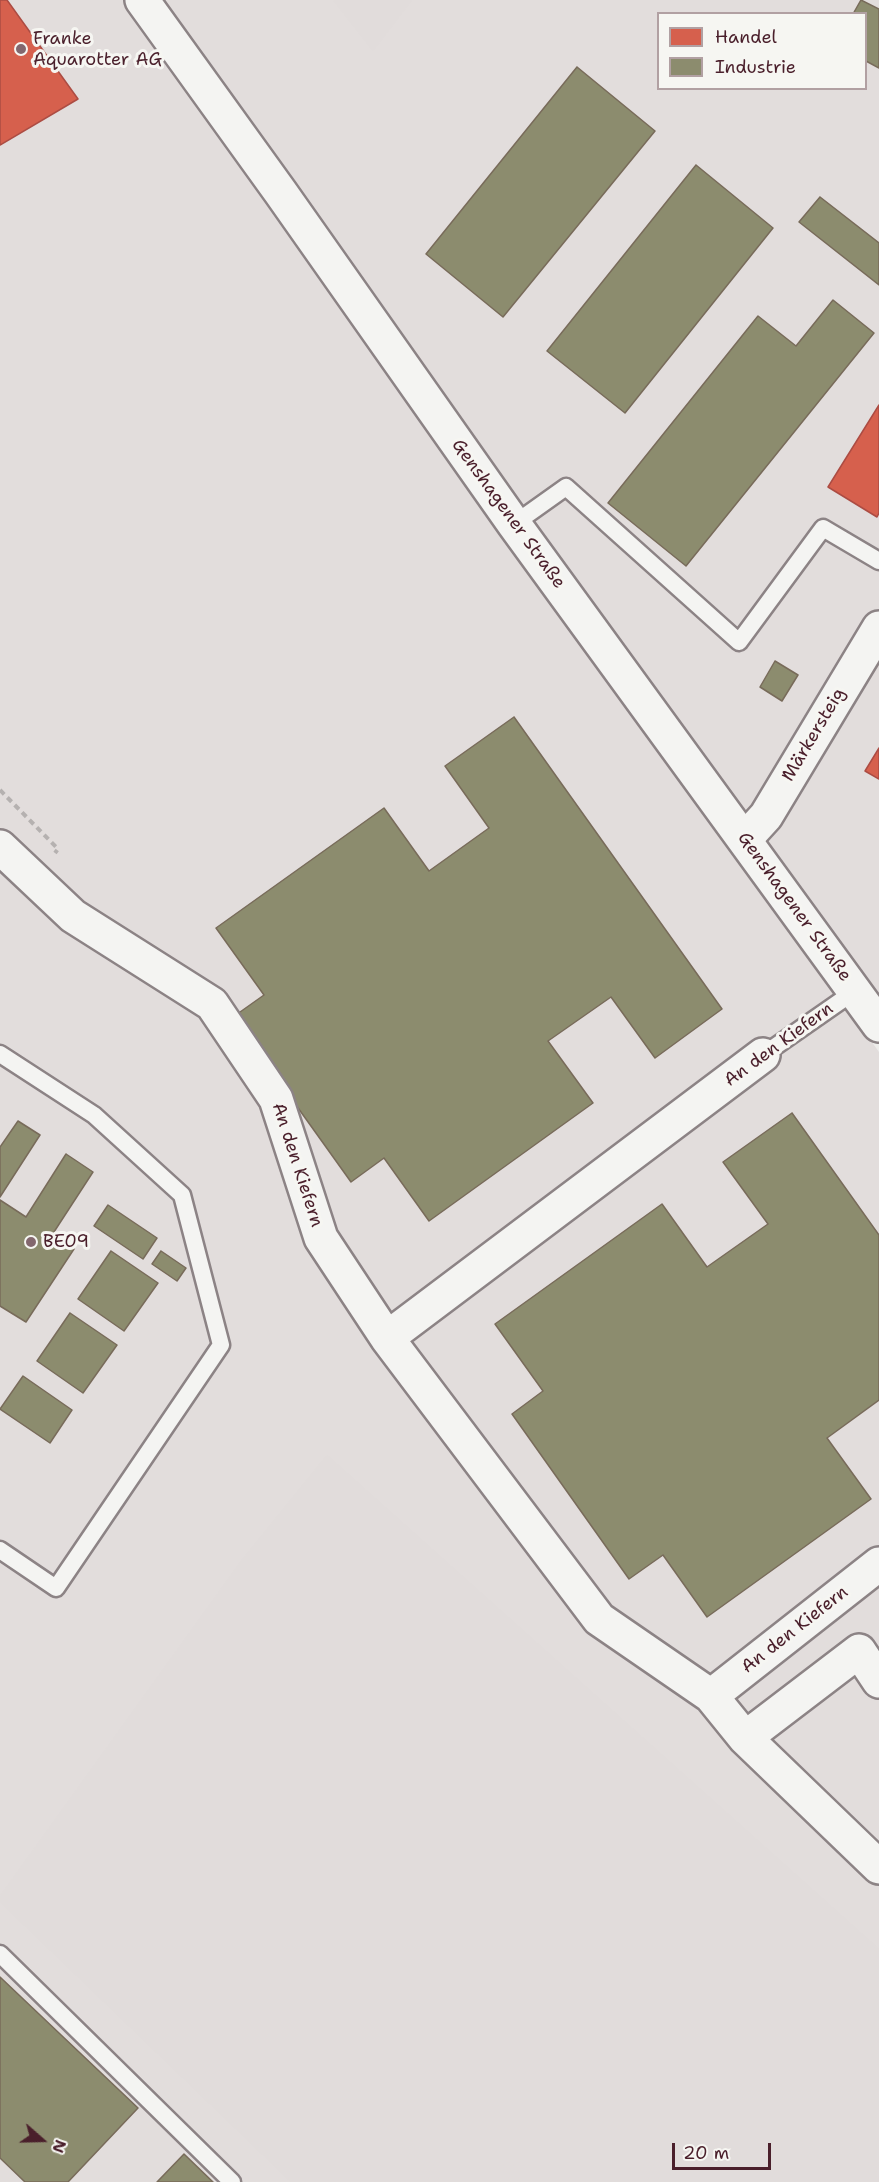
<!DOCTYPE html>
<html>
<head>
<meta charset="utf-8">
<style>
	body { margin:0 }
	#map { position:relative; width:879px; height:2182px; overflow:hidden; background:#eeedeb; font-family:"Shantell Sans",sans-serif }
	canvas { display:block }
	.legend { position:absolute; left:657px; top:12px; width:210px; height:78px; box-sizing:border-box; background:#f6f6f2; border:2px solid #b1a0a2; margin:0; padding:8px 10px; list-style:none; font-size:18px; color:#4a1f2b }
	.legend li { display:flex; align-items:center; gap:12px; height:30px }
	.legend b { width:30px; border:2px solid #b1a0a2 }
	.north { position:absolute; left:12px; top:2110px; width:60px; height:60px; -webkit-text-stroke:4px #f6f6f2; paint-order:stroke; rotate:110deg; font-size:16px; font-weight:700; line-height:24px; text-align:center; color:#4a1f2b }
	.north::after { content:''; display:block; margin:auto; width:21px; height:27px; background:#4a1f2b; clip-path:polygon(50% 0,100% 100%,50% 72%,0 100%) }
	.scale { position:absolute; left:672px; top:2143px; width:99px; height:27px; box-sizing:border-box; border:3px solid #4a1f2b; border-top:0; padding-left:8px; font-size:18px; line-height:21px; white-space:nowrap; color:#4a1f2b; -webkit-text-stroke:4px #f6f6f2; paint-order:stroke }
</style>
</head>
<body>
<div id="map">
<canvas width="879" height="2182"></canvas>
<ul class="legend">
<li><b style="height:16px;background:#d6604d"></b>Handel</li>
<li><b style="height:16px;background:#8c8c6e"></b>Industrie</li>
</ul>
<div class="north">N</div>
<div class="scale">20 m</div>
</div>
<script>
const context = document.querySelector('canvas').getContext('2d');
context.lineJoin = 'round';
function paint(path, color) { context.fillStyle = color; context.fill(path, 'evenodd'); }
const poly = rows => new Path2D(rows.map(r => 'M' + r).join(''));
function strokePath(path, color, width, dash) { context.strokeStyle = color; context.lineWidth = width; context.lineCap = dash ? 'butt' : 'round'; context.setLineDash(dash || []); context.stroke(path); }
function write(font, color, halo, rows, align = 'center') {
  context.font = font + ' "Shantell Sans",sans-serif'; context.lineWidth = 6; context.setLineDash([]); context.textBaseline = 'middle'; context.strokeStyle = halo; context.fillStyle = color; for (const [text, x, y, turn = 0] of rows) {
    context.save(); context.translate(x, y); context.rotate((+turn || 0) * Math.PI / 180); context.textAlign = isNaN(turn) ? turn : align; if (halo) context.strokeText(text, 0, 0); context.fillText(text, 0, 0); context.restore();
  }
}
const built = poly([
	[0,0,124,0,379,351,879,1052,879,2182,0,2182],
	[161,0,879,0,879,1003],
	[658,14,866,14,866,88,658,88]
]);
const green = poly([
	[333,0,412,0,373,51],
	[327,1455,879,1949,879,2182,291,2182,0,1902,0,1896,241,1561]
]);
const shops = poly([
	[0,0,7,0,78,99,0,145,0,0],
	[879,405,879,513,877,517,828,487,879,405],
	[879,748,879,779,865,771,879,748]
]);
const industry = poly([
	[861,0,879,9,879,68,866,61,866,14,853,14,861,0],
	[577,67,655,131,503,317,426,254,577,67],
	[696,165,773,228,625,413,547,351,696,165],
	[820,197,879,243,879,285,799,222,820,197],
	[833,300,874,333,686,566,608,503,758,316,796,346,833,300],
	[775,661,798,675,782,701,760,687,775,661],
	[514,717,722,1009,655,1058,611,997,548,1041,593,1103,429,1221,384,1158,351,1182,233,1017,264,995,216,928,384,808,429,871,489,828,445,766,514,717],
	[792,1113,879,1235,879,1400,827,1438,871,1499,707,1617,663,1555,629,1579,512,1414,543,1391,495,1324,662,1204,707,1267,768,1224,723,1162,792,1113],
	[18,1121,40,1135,0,1197,0,1147,18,1121],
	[66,1154,93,1172,52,1235,74,1249,26,1322,0,1306,0,1200,26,1217,66,1154],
	[108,1205,157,1238,143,1259,94,1226,108,1205],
	[111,1251,158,1283,124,1331,78,1299,111,1251],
	[161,1251,186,1268,177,1281,152,1264,161,1251],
	[70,1313,117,1345,83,1393,37,1361,70,1313],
	[23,1376,72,1410,50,1443,0,1409,23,1376],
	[0,1977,138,2108,68,2182,25,2182,0,2158,0,1977],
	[184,2154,213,2182,157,2182,184,2154]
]);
const path = poly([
	[0,790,58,849,55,853]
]);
const lane = poly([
	[514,524,566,487,739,642,823,528,879,561],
	[0,1054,94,1115,182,1195,221,1345,56,1588,0,1550],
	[763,1055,855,991],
	[0,1954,232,2182]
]);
const street = poly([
	[745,839,766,816,879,628],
	[0,847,73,916,212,1004,276,1099,321,1238,387,1338,599,1619,711,1696,745,1738,879,1867],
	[387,1338,763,1055],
	[711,1696,879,1564],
	[745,1738,859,1651,879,1681]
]);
const secondary = poly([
	[142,0,281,193,514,524,879,1025]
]);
const markers = [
	[21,49,6,"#83676e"],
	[31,1242,6,"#83676e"]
];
const poiNames = [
	["Franke",33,39],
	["Aquarotter AG",33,60],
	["BE09",43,1242]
];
const streetNames = [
	["Genshagener Straße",508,514,54],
	["Märkersteig",814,735,-59],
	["Genshagener Straße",794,907,54],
	["An den Kiefern",779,1045,-36],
	["An den Kiefern",297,1165,72],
	["An den Kiefern",795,1630,-38]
];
paint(built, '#e2dddc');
paint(green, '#e1dcdb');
paint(shops, '#d6604d');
strokePath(shops, '#ac4c43', 1.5);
paint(industry, '#8c8c6e');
strokePath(industry, '#786b5a', 1.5);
strokePath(lane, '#8c8385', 21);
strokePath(street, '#8c8385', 38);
strokePath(secondary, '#8c8385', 38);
strokePath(path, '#b5b1b0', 4, [6, 4.5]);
strokePath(lane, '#f4f4f2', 16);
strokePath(street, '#f4f4f2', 33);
strokePath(secondary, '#f4f4f2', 33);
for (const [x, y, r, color] of markers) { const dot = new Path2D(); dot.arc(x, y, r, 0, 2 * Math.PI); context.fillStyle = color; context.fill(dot); strokePath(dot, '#f6f6f2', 2); }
write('18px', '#4a1f2b', '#f6f6f2', poiNames, 'left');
write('18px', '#4a1f2b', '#f6f6f2', streetNames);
</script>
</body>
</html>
